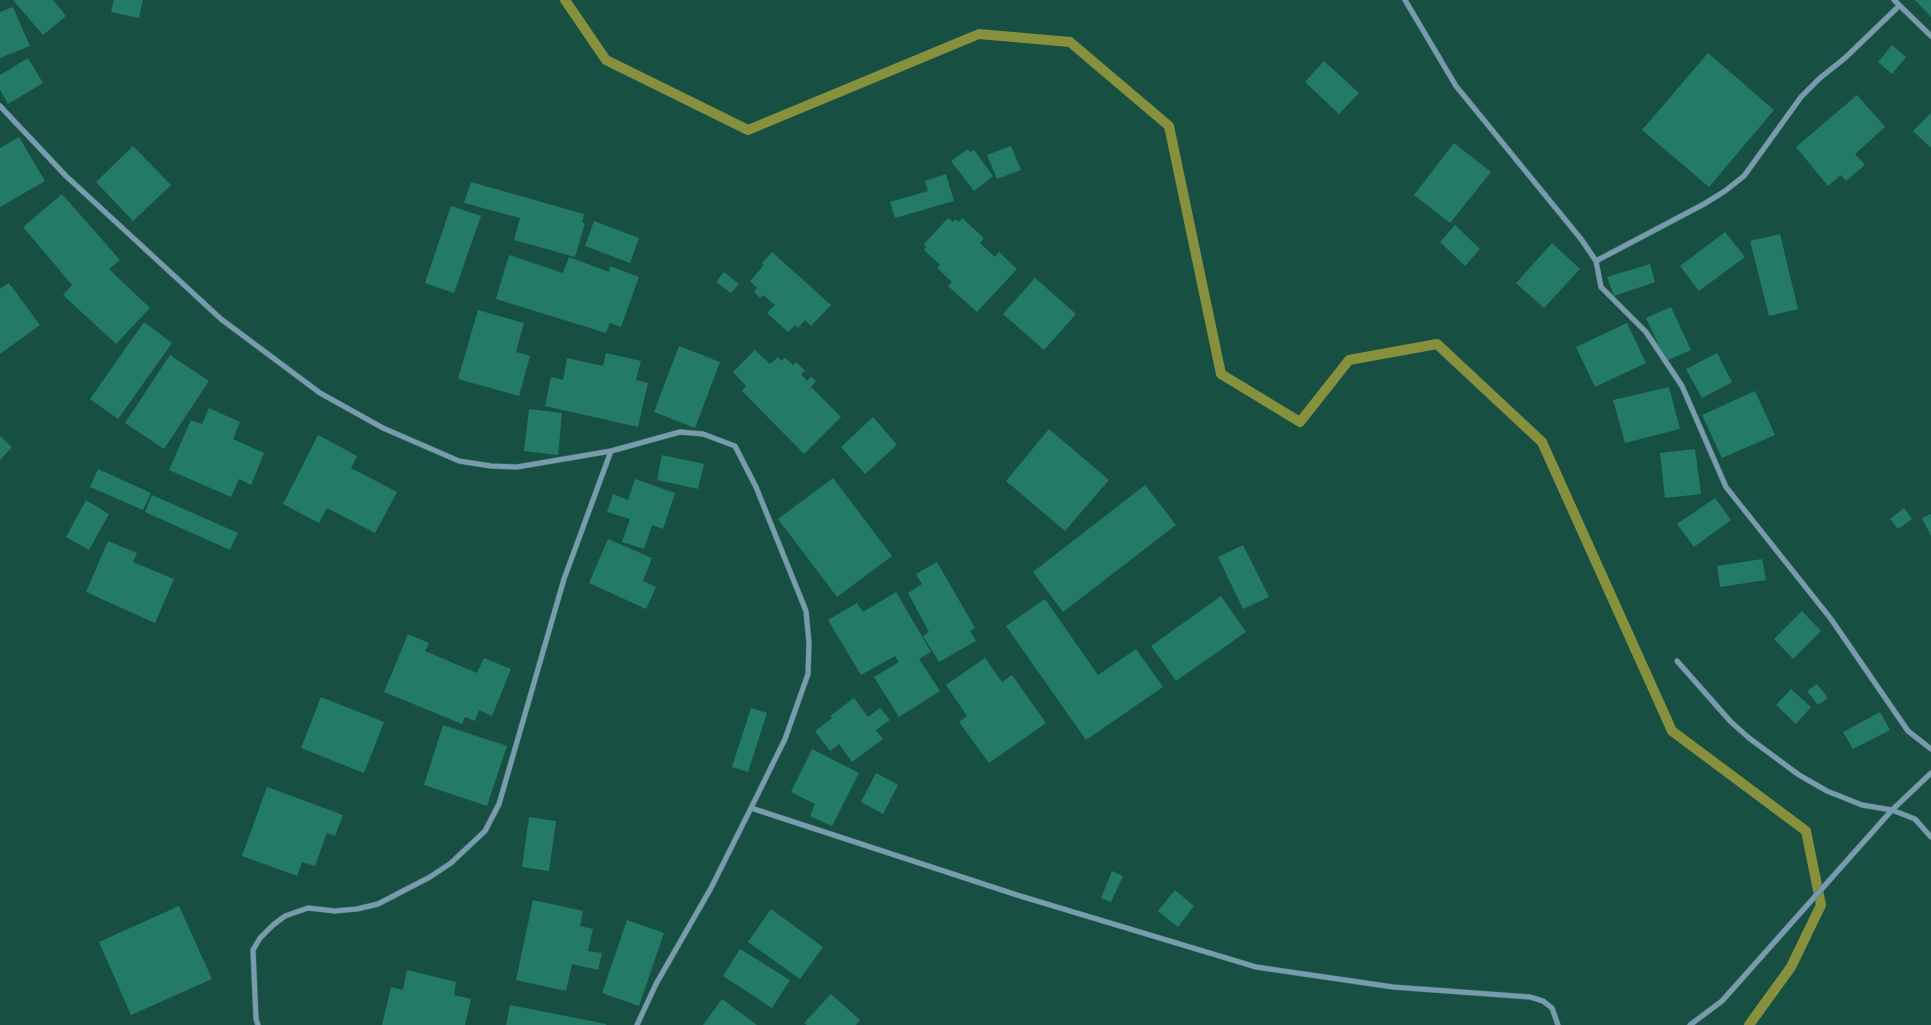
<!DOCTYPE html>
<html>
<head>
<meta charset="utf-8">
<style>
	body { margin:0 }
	canvas { display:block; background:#174f43 }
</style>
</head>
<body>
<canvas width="1931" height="1025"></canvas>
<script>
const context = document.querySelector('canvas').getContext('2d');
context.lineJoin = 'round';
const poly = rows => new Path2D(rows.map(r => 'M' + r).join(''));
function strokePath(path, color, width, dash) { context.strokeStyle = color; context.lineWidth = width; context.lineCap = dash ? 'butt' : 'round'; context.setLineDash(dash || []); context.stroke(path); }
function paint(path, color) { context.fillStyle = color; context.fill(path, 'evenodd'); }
const stream = poly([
	[565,0,606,60,748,130,979,34,1070,42,1169,126,1221,374,1300,422,1349,360,1437,344,1542,442,1672,731,1806,831,1821,905,1791,967,1749,1025]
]);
const building = poly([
	[13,0,53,0,66,16,43,35],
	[114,0,143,0,139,18,111,12],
	[1915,0,1931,0,1931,17],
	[13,7,30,46,0,58,0,12],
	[1892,45,1906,57,1892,74,1878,62],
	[1708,53,1774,110,1709,187,1642,130],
	[28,58,43,83,8,104,0,90,0,75],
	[1324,61,1359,93,1339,114,1305,82],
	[1857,95,1885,127,1855,154,1865,165,1846,181,1841,175,1828,186,1796,147],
	[1931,113,1931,148,1913,131],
	[19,137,45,181,0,207,0,148],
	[1454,143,1491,172,1450,223,1414,195],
	[133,146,171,185,133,221,96,182],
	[1011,146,1021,170,997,179,987,155],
	[968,149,970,152,974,150,993,176,974,191,951,161],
	[946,174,954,201,895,218,890,202,928,191,925,181],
	[471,182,584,214,582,223,585,223,575,257,514,240,520,218,464,203],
	[62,194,120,260,109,269,150,308,116,344,63,295,72,285,23,227],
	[451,206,481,216,454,293,425,283],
	[948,218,953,222,955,219,959,222,962,218,984,238,980,243,995,257,999,252,1017,269,977,312,948,286,952,282,937,268,940,265,924,250,926,247,924,244],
	[594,221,639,238,630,263,585,246],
	[1455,225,1480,249,1465,266,1440,242],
	[1725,232,1745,257,1699,291,1680,266],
	[1780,234,1798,309,1769,316,1750,241],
	[1552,243,1580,269,1544,308,1516,283],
	[772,252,831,305,811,326,805,320,798,328,795,325,788,332,767,313,775,305,763,295,760,298,754,292,757,288,750,281,764,265,762,263],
	[509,255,563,273,569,257,609,272,610,266,639,277,621,327,610,323,606,333,496,299],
	[1650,264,1655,282,1614,296,1607,277],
	[724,272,739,284,731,293,716,282],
	[1035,278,1076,314,1044,350,1003,314],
	[9,283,40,325,0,354,0,289],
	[1671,307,1691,350,1666,361,1646,318],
	[478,310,524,323,516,352,530,356,519,396,458,379],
	[144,322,172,343,118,419,90,399],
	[1627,323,1646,363,1595,387,1576,347],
	[679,346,720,362,695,428,654,412],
	[755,350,770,364,778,357,781,361,785,358,793,365,796,362,805,371,801,374,807,381,811,377,816,381,811,387,841,417,804,454,742,391,746,386,733,372],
	[606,353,641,361,636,380,648,383,638,427,545,406,551,377,563,380,567,358,603,366],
	[1717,353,1732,382,1702,398,1686,369],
	[170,355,209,381,164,449,125,423],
	[1669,387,1680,429,1625,443,1613,400],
	[1755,391,1775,435,1722,458,1702,415],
	[209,408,240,422,233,439,264,453,251,485,239,479,231,497,169,470,191,420,202,424],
	[529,409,562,413,558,455,524,451],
	[873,417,897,445,865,474,841,447],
	[1049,429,1109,480,1065,531,1006,481],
	[318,435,357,456,351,468,397,492,375,533,327,508,319,523,283,504],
	[0,436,12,447,0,460],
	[1695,449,1701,494,1665,498,1660,453],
	[662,455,704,464,698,489,657,480],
	[98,469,151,493,143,510,90,487],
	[833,478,892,556,837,597,778,519],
	[635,479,675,493,663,529,652,525,644,549,622,542,630,519,607,512,613,494,628,500],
	[1145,485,1176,525,1063,612,1033,572],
	[152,495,238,533,230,550,145,512],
	[1715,498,1731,520,1694,547,1677,524],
	[86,500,109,514,89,550,66,537],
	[1904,508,1912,519,1898,529,1890,519],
	[1931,514,1931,536,1922,518],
	[608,539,652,558,643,581,656,587,646,609,589,583],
	[108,541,137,553,133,562,174,579,155,623,86,592],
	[1243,545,1269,597,1243,609,1218,557],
	[1762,559,1766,580,1720,587,1717,566],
	[937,562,975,628,970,631,976,641,939,662,923,636,929,632,908,593,922,584,916,574],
	[896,592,931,652,919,659,940,691,899,717,874,677,899,662,895,656,861,675,828,620,857,603,863,612],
	[1221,596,1246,632,1176,681,1151,646],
	[1045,599,1098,675,1136,649,1163,687,1086,740,1006,626],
	[1802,611,1821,631,1793,659,1774,639],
	[408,634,429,643,425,651,477,673,484,658,511,669,492,716,479,710,475,721,465,717,462,724,384,692],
	[985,658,1002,682,1012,675,1046,723,989,763,959,722,967,716,946,685],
	[1817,684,1828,698,1818,705,1807,691],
	[1791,689,1811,707,1796,724,1776,705],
	[321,697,384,722,364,773,301,748],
	[854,698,868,717,880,708,890,720,876,730,883,739,852,762,839,744,830,751,815,731,832,718,830,716],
	[751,708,767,713,748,772,732,767],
	[1880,712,1890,730,1853,749,1843,732],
	[443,725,507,746,487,806,424,785],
	[812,749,859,773,832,826,810,816,815,804,791,792],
	[876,773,898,785,883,814,861,802],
	[267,787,343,815,335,836,327,833,315,866,302,862,297,876,242,856],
	[529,817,556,821,549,871,522,867],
	[1112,871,1123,876,1111,902,1101,898],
	[1175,890,1194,906,1178,927,1158,911],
	[533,900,583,911,580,926,593,929,588,951,602,953,598,970,572,964,566,991,516,980],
	[179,906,212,979,131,1015,99,942],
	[771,909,823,947,800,979,748,942],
	[627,920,664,933,639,1006,602,993],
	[740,949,790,980,772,1008,723,976],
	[407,970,456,982,454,995,471,999,465,1025,382,1025,391,987,403,990],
	[831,994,860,1020,856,1025,807,1025,804,1023],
	[722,999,757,1025,703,1025],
	[510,1005,606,1024,606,1025,506,1025]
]);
const minor = poly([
	[1405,0,1456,86,1581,239,1596,261,1601,287,1646,332,1682,386,1726,487,1831,619,1908,731,1931,749],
	[1894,0,1931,36],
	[0,106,66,176,221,319,320,393,383,428,459,461,491,466,517,467,611,451,680,432,703,434,735,446,756,487,806,611,809,643,808,674,785,739,751,808,711,888,656,984,637,1025],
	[1596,261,1704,204,1725,191,1744,176,1801,97,1820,78,1845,58,1899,6],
	[1677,661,1731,722,1749,738,1799,775,1827,791,1862,805,1892,810,1915,819,1931,837],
	[751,808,1017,895,1256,967,1393,987,1530,997,1543,1001,1552,1008,1558,1025],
	[258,1025,256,1019,253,950,260,938,273,925,285,916,308,908,335,911,357,909,378,904,430,877,451,863,485,831,499,804,564,579,611,451],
	[1690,1025,1722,1001,1892,810,1931,773]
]);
strokePath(stream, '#86903d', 10);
paint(building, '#227a67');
strokePath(minor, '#396f63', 6);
strokePath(minor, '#7a9aad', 5);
</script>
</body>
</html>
